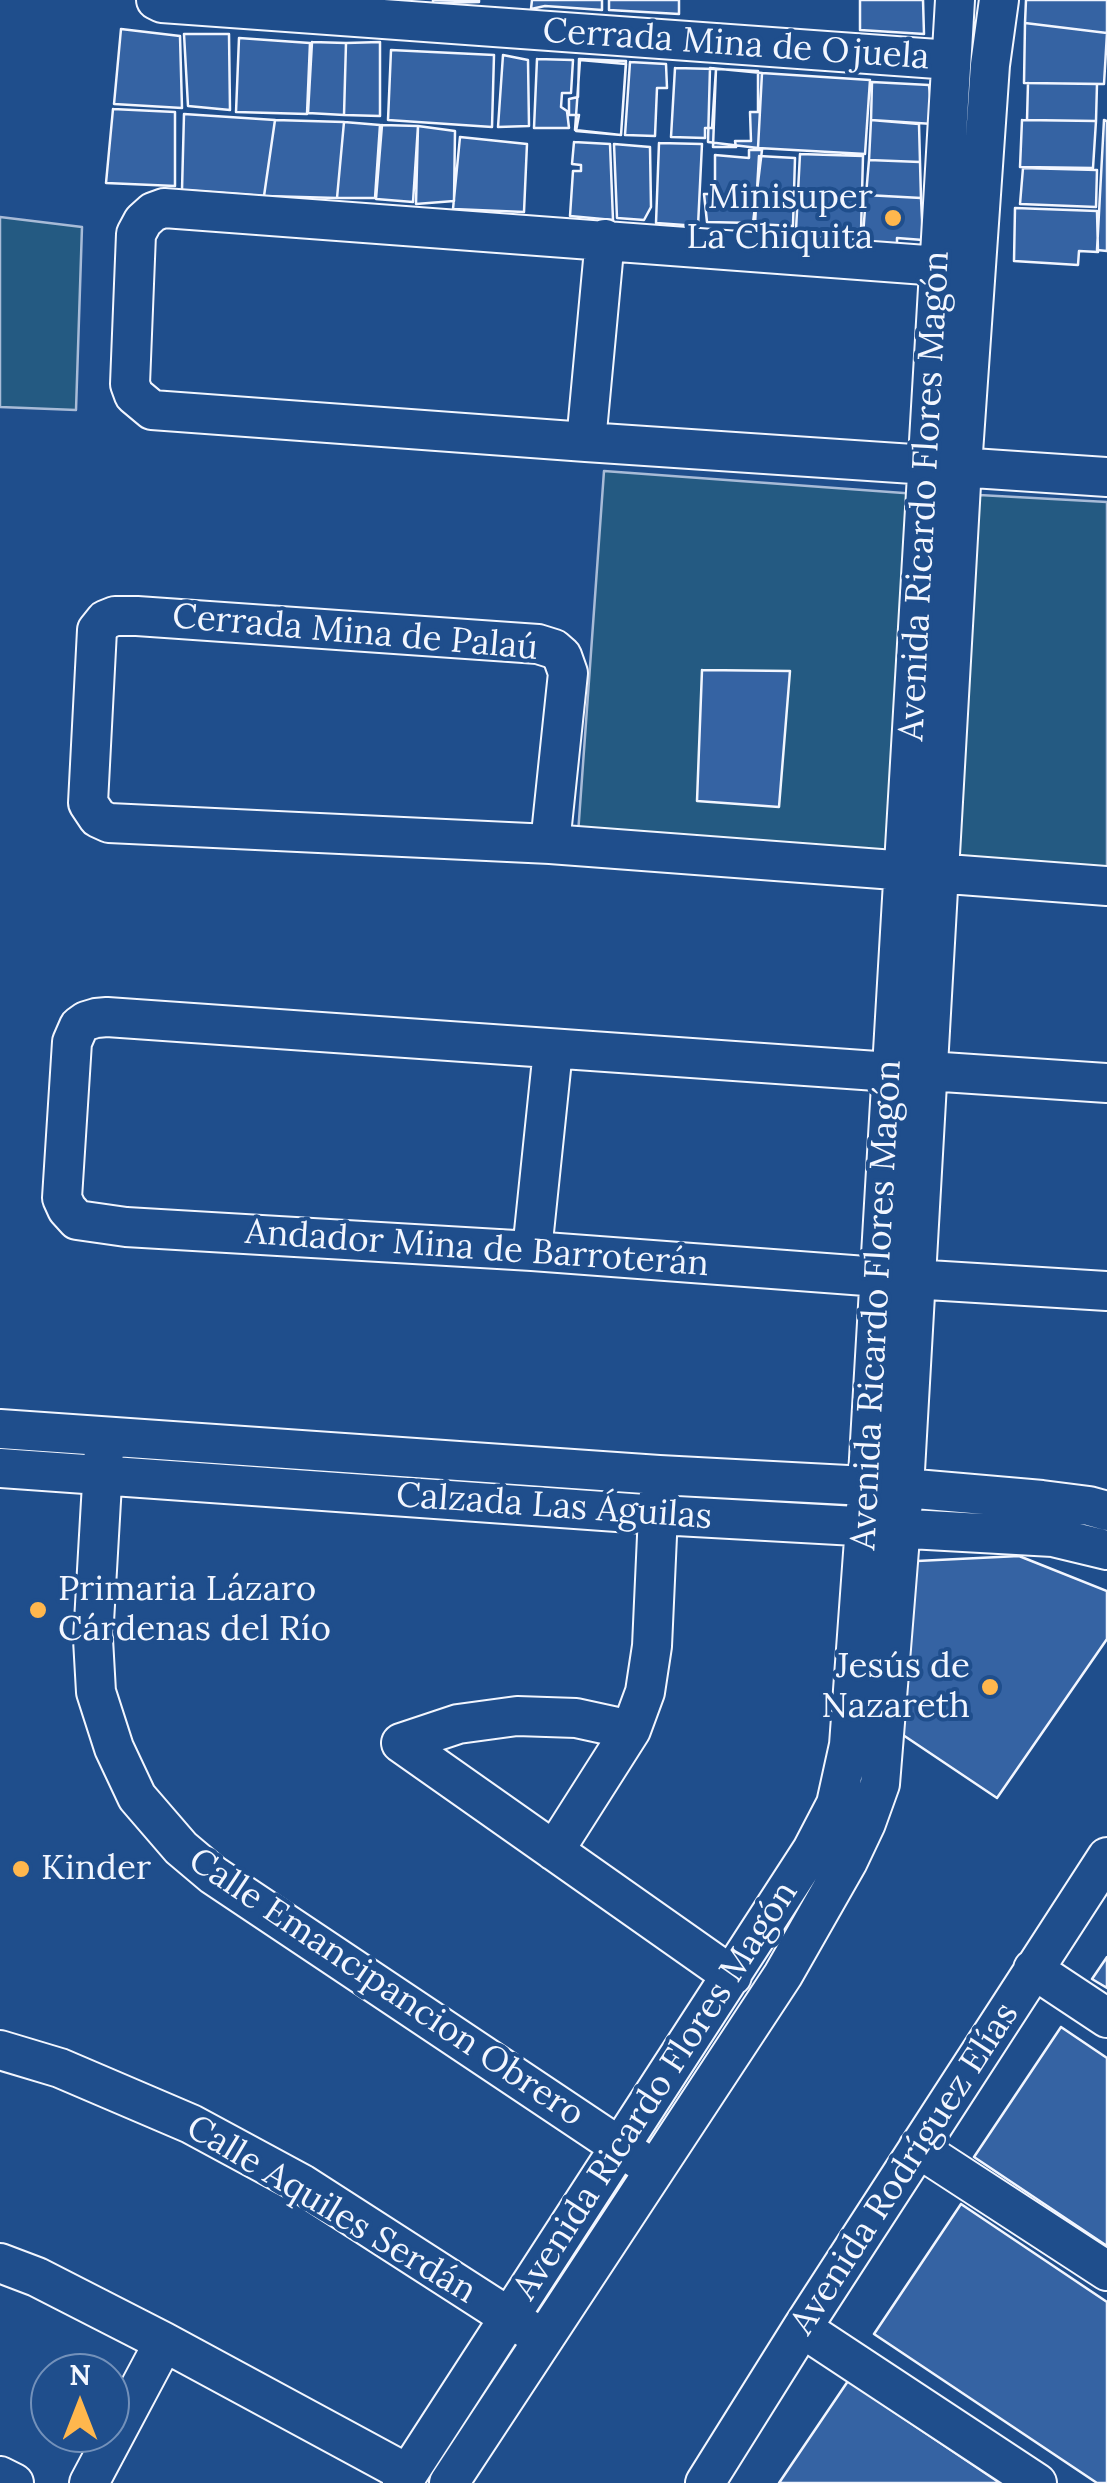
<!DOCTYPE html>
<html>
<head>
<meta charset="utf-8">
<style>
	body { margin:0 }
	#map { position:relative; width:1107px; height:2483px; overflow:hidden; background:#1f4e8c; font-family:Lora,serif }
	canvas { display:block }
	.north { position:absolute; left:30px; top:2353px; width:100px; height:100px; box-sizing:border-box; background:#1f4e8c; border:2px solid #7391ba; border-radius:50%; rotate:0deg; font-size:28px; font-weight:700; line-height:40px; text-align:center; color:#f2f6ff }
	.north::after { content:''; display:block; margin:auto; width:35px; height:45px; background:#ffb74d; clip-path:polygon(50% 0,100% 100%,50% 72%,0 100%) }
</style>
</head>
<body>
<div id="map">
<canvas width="1107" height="2483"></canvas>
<div class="north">N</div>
</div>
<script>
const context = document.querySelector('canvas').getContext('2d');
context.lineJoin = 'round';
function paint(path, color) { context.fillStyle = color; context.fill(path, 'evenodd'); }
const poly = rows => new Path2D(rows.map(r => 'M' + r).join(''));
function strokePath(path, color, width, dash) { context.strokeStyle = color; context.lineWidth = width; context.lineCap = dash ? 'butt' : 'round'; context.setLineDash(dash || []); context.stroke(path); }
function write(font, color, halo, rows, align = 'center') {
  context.font = font + ' Lora,serif'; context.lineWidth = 8; context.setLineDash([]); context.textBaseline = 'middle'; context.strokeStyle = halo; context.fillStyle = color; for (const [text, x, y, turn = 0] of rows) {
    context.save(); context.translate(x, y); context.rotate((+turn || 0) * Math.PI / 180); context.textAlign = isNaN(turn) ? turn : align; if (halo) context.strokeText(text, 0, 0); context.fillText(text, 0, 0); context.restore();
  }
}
const green = poly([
	[0,217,82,227,76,410,0,407,0,217],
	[604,471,917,494,890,856,578,834,604,471],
	[979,495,1107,502,1107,876,957,867,979,495]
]);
const building = poly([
	[433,0,479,0,479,2,433,3,433,0],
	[532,0,602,0,602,10,545,6,531,9,532,0],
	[609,0,679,0,679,14,609,10,609,0],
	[860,0,923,0,924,34,860,30,860,0],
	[1026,0,1107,0,1107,33,1025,23,1026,0],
	[1025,23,1107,33,1104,84,1024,83,1025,23],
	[121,29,180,36,182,108,114,104,121,29],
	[184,34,229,34,230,110,188,106,184,34],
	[239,38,310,43,307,114,236,112,239,38],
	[312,42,346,43,344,115,308,113,312,42],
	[380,42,380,116,344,115,346,43,380,42],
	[391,50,494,55,492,127,388,120,391,50],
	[503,55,528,60,529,126,498,127,503,55],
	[537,59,573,60,571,93,562,93,561,107,567,111,569,128,534,128,537,59],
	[579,59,626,61,621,135,576,131,579,115,569,115,569,99,578,97,579,59],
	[580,60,626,64,621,135,575,130,580,60],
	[630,62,666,64,667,88,657,88,655,136,625,135,630,62],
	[675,68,716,69,712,128,705,128,705,138,671,137,675,68],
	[710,68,762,73,758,148,708,142,710,68],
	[716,69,758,71,758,112,750,112,751,141,735,141,736,147,713,147,716,69],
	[762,73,870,80,865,154,758,148,762,73],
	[872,82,929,85,933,124,871,120,872,82],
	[1028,83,1097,84,1096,121,1027,120,1028,83],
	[113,109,175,112,175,186,106,183,113,109],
	[184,114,275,120,264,196,182,190,184,114],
	[275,120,344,122,337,198,264,196,275,120],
	[871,120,919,124,920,162,869,160,871,120],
	[1022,120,1096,121,1093,168,1020,167,1022,120],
	[1104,120,1107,121,1107,251,1097,250,1104,120],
	[344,122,380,125,375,198,337,198,344,122],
	[382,125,418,126,413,202,376,199,382,125],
	[418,126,455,131,454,201,416,204,418,126],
	[460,137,527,144,524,212,453,209,460,137],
	[574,142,610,144,613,220,570,216,573,171,581,171,581,165,572,164,574,142],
	[659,143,702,144,698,226,656,223,659,143],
	[614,144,650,147,651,207,644,220,617,218,614,144],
	[749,150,762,150,753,223,707,222,704,194,715,194,715,155,749,158,749,150],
	[800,154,863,156,861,232,796,230,800,154],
	[759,156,795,158,793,226,755,224,759,156],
	[869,160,920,162,921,198,866,195,869,160],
	[1023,168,1097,170,1096,207,1020,204,1023,168],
	[866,195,921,198,923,240,897,238,897,251,862,249,866,195],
	[1015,208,1097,211,1098,252,1079,251,1078,265,1014,261,1015,208],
	[702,670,790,671,779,807,697,801,702,670],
	[1019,1556,1107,1591,1107,1639,997,1798,903,1735,917,1561,1019,1556],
	[1107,1957,1107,1988,1092,1979,1107,1957],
	[1061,2027,1107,2058,1107,2246,974,2157,1061,2027],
	[961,2204,1107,2302,1107,2483,1097,2483,874,2334,961,2204],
	[848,2381,1000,2483,779,2483,848,2381]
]);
const minor = poly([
	[156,0,162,3,951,60],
	[939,266,164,208,153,212,143,221,136,234,130,384,134,395,152,410,586,442,1107,477],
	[586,442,605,239],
	[550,844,568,673,562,656,554,649,538,644,137,616,115,616,105,620,97,630,88,803,98,818,109,823,550,844,1107,886],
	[928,1071,1107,1083],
	[891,1072,107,1017,96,1018,86,1021,79,1026,72,1042,62,1198,67,1209,77,1220,126,1227,532,1251,879,1277,1107,1291],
	[532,1251,553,1050],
	[0,1429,659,1475,904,1488,1042,1500,1089,1506,1107,1511],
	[104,1449,93,1639,96,1692,114,1748,137,1797,181,1848,213,1875,641,2161],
	[0,1468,659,1515,1053,1537,1107,1550],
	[401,1743,732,1976],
	[401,1743,458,1724,517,1716,576,1718,631,1730],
	[554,1851,631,1730,645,1692,652,1646,659,1492],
	[1033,1969,1107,2018],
	[0,2050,60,2068,191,2124,302,2184,529,2330],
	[918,2148,1107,2271],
	[0,2263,37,2277,164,2342,408,2474],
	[802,2328,1037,2483],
	[0,2476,14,2483],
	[89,2483,164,2342],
	[402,2483,812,1850,836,1804,849,1745,865,1526,955,0],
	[449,2483,783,1975,848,1861,866,1823,880,1784,904,1488,962,467,990,65,999,0],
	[705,2483,802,2328,1107,1857]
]);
const markers = [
	[893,218,10,"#ffb74d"],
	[38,1610,10,"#ffb74d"],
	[990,1687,10,"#ffb74d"],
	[21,1869,10,"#ffb74d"]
];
const streetNames = [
	["Cerrada Mina de Ojuela",736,45,4],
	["Avenida Ricardo Flores Magón",925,496,-87],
	["Cerrada Mina de Palaú",355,633,5],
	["Andador Mina de Barroterán",477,1249,4],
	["Avenida Ricardo Flores Magón",877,1305,-87],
	["Calzada Las Águilas",554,1507,4],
	["Calle Emancipancion Obrero",386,1988,34],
	["Avenida Ricardo Flores Magón",656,2091,-57],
	["Avenida Rodríguez Elías",905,2169,-57],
	["Calle Aquiles Serdán",331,2210,31]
];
const poiNames = [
	["Minisuper",873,198],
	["La Chiquita",873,238],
	["Primaria Lázaro",58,1590,"left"],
	["Cárdenas del Río",58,1630,"left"],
	["Jesús de",970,1667],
	["Nazareth",970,1707],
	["Kinder",41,1869,"left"]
];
paint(green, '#245a82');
strokePath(green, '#a8bbd7', 2.5);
paint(building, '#3563a3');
strokePath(building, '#f2f6ff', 2.5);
strokePath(minor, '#f2f6ff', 42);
strokePath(minor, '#1f4e8c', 38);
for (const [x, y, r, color] of markers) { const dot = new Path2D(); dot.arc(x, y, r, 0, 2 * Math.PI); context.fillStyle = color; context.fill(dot); strokePath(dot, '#1f4e8c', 4); }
write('35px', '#f2f6ff', '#1f4e8c', streetNames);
write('35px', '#f2f6ff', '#1f4e8c', poiNames, 'right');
</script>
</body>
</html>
